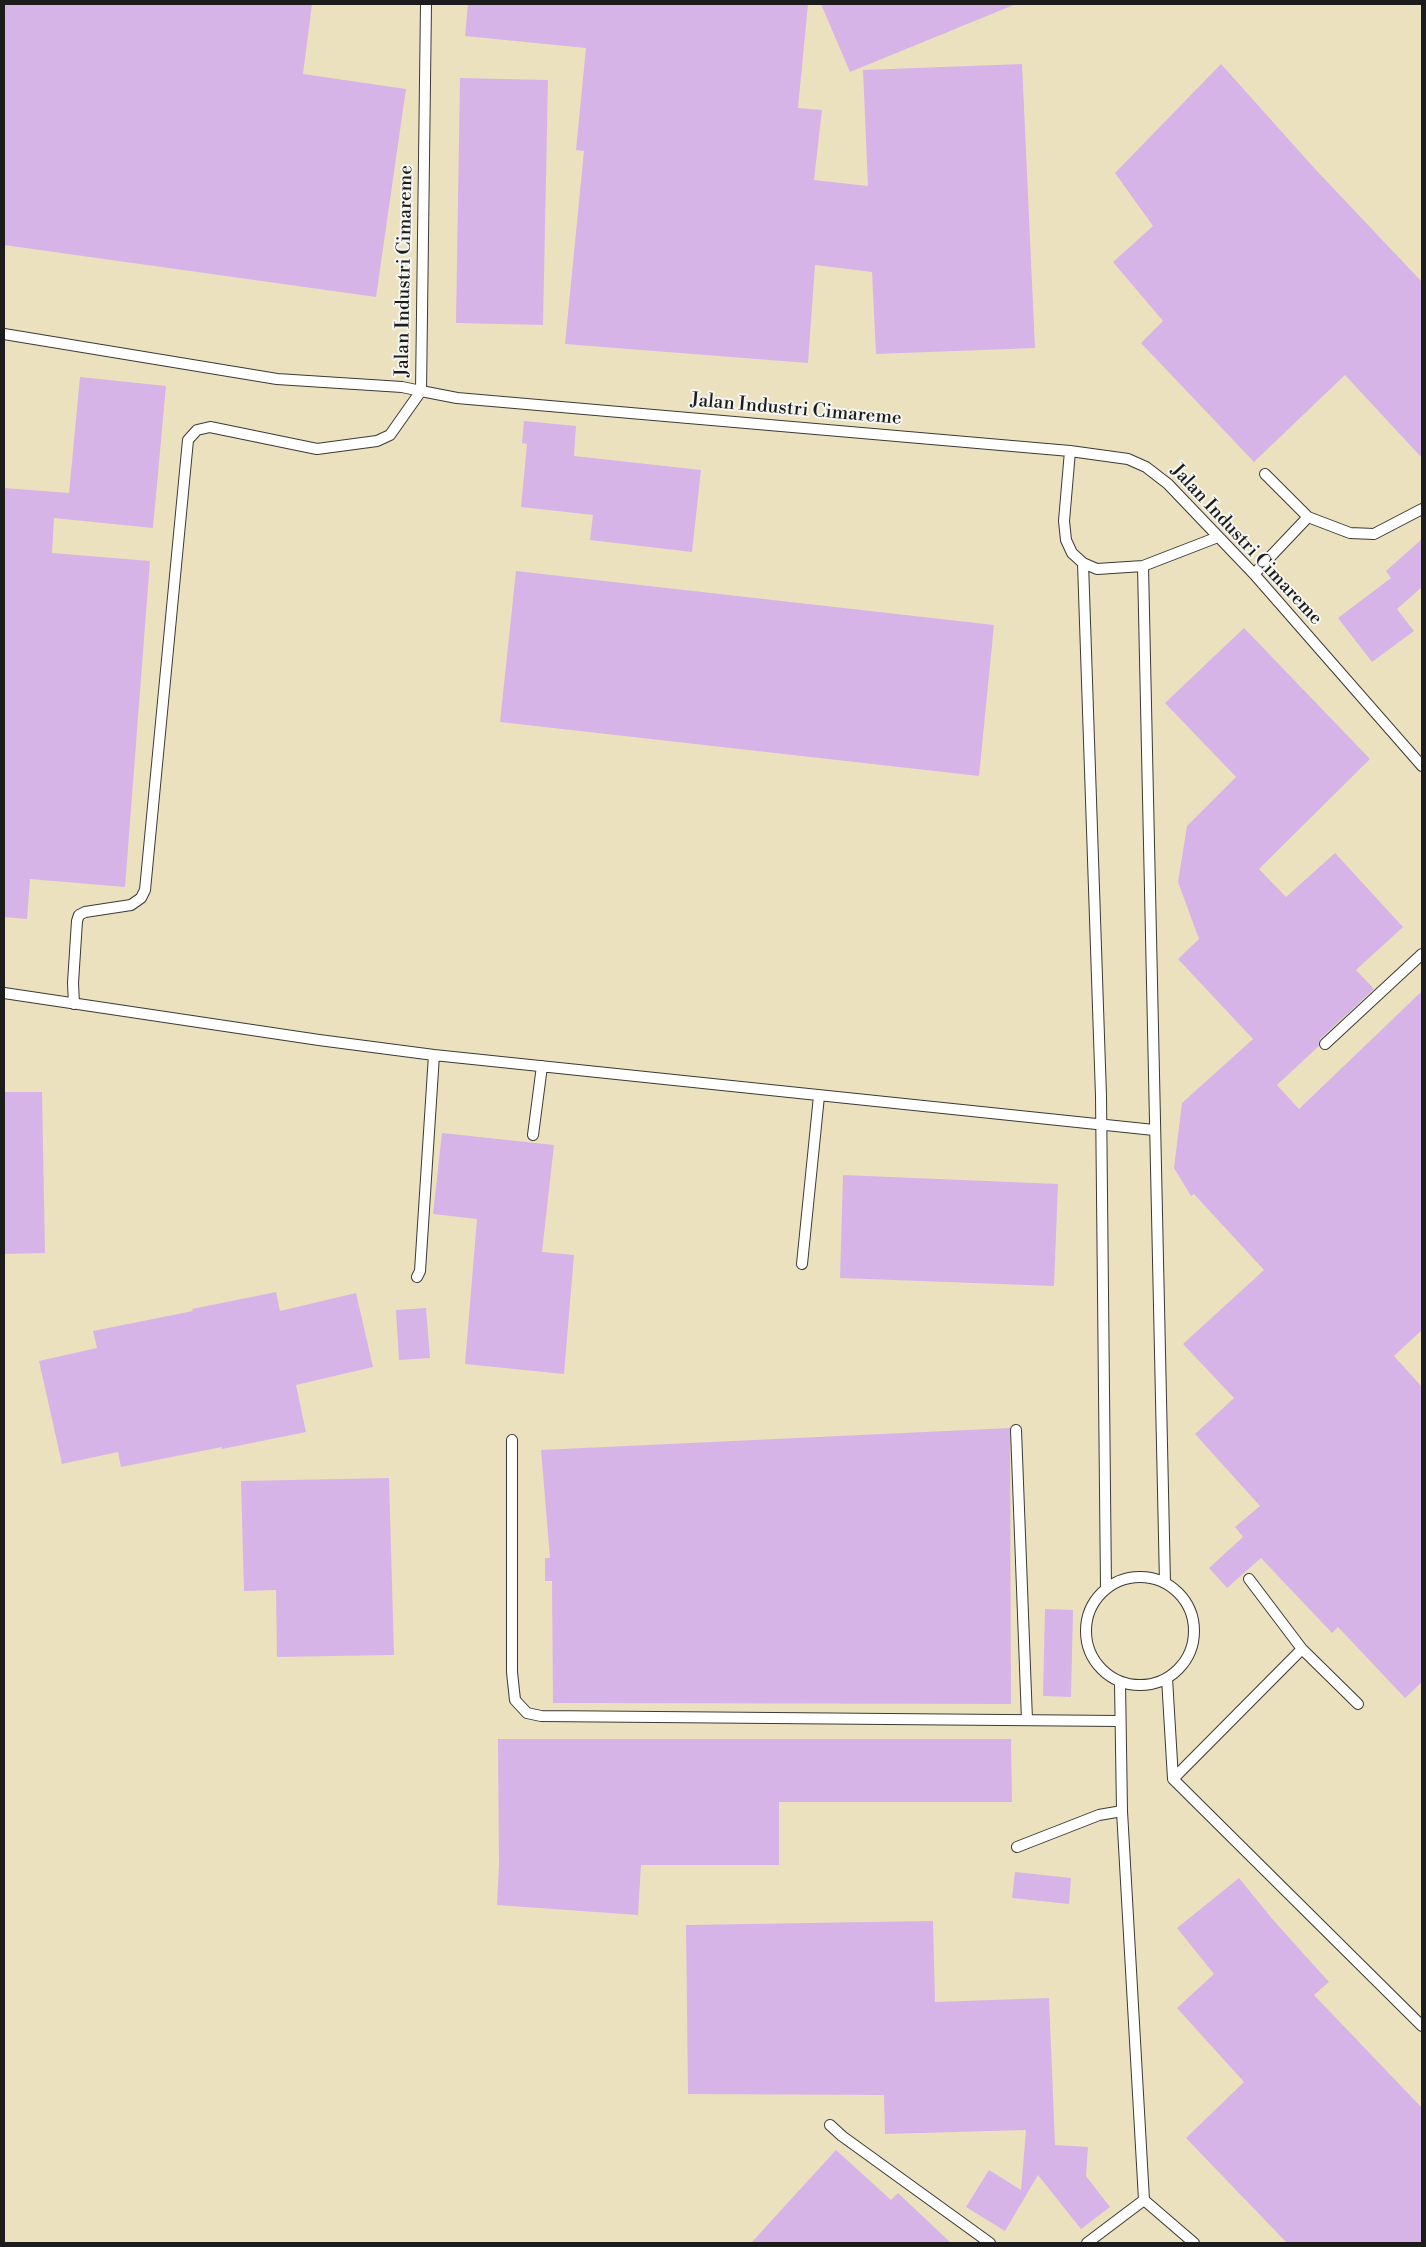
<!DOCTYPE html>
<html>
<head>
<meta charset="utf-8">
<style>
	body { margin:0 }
	#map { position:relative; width:1426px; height:2247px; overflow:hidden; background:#ebe1bf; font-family:"Libre Bodoni",serif }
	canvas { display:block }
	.frame { position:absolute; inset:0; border:5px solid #1c1c1c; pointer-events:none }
</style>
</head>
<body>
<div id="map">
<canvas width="1426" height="2247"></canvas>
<div class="frame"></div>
</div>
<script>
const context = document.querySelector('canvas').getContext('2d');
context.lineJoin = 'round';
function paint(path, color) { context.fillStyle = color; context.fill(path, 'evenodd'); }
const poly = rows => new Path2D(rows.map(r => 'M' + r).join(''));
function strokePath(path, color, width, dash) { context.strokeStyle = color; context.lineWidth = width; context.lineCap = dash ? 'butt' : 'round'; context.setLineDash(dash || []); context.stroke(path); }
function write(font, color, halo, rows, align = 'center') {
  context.font = font + ' "Libre Bodoni",serif'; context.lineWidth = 4; context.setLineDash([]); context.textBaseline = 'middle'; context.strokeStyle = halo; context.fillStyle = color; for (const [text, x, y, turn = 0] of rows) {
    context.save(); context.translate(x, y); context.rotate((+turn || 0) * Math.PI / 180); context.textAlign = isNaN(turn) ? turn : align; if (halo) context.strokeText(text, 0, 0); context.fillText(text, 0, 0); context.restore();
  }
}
const building = poly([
	[4,4,312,4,303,74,406,89,376,297,4,245],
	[468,4,808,4,798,108,822,110,814,180,868,186,863,70,1022,64,1035,348,876,354,872,272,815,265,808,363,565,344,584,151,576,150,586,48,465,36],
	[821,4,1016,4,850,72],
	[1221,64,1316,170,1422,282,1422,458,1345,375,1254,462,1141,343,1163,321,1113,262,1153,226,1115,173],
	[460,78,548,80,543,325,456,323],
	[80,377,166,386,153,528,54,518,52,553,150,561,125,887,30,879,27,919,4,917,4,488,69,493],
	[524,421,576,426,574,456,701,470,692,552,590,540,593,515,521,507,527,444,522,443],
	[1422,539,1422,587,1397,609,1414,631,1372,662,1338,618,1391,578,1386,571],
	[516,571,994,625,979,776,500,722],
	[1244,628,1370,759,1259,869,1286,897,1335,853,1403,927,1356,970,1374,989,1320,1039,1319,1046,1277,1085,1299,1109,1422,991,1422,1330,1394,1356,1422,1387,1422,1682,1405,1698,1338,1627,1332,1633,1261,1558,1227,1588,1209,1568,1243,1537,1235,1527,1260,1506,1195,1434,1234,1398,1183,1344,1264,1270,1194,1194,1191,1196,1174,1168,1182,1103,1253,1039,1178,959,1199,939,1178,882,1187,826,1236,777,1165,703],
	[4,1092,42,1092,45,1253,4,1254],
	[442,1133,554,1145,542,1252,574,1255,564,1374,465,1364,477,1219,433,1214],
	[843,1175,1058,1184,1054,1286,840,1278],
	[276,1292,280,1311,356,1293,373,1367,296,1385,306,1432,222,1449,222,1447,121,1467,118,1452,62,1464,39,1361,97,1348,93,1331,193,1311,192,1309],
	[426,1308,430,1358,399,1360,396,1310],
	[1010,1428,1011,1704,553,1703,552,1581,545,1581,545,1558,550,1558,541,1450],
	[389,1478,394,1655,277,1657,276,1590,244,1591,241,1481],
	[1045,1609,1073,1610,1071,1697,1043,1696],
	[498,1739,1011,1739,1012,1802,779,1802,779,1865,641,1865,638,1915,497,1905,499,1865],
	[1015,1872,1071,1878,1069,1904,1012,1898],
	[1239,1878,1274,1921,1329,1982,1314,1995,1422,2108,1422,2243,1287,2243,1186,2138,1244,2082,1177,2008,1214,1974,1177,1928],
	[933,1921,935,2002,1049,1998,1055,2145,1088,2147,1086,2176,1110,2207,1081,2229,1038,2175,1005,2231,966,2207,989,2170,1021,2190,1026,2130,885,2134,884,2095,688,2094,686,1925],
	[836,2150,891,2200,898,2193,951,2243,751,2243]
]);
const service = poly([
	[426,4,421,391,457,398,1070,451,1128,459,1146,467,1168,484,1254,574,1422,766],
	[4,334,277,379,402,387,421,391,390,435,377,441,317,449,210,427,197,430,188,440,145,890,141,898,131,905,85,912,79,915,77,921,73,983,74,1004],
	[1070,451,1064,521,1066,540,1072,553,1083,563,1097,569,1143,566,1218,537],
	[1308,517,1350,533,1374,534,1422,509],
	[1083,563,1101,1096,1106,1588],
	[1143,566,1165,1583],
	[1254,574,1308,517,1265,474],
	[4,993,319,1040,434,1055,1154,1130],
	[1325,1044,1422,954],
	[533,1135,542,1066],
	[802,1264,819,1096],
	[417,1277,420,1271,434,1055],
	[1016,1430,1027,1720],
	[512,1440,512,1672,515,1700,527,1713,541,1716,1120,1721],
	'1086 1631a54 54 0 1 1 108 0a54 54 0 1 1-108 0Z',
	[1302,1649,1358,1704],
	[1167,1678,1173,1779,1422,2026],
	[1120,1682,1122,1811,1144,2200,1194,2243],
	[1173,1779,1302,1649,1249,1579],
	[1017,1847,1099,1815,1122,1811],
	[830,2125,842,2136,990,2243],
	[1087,2243,1144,2200]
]);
const streetNames = [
	["Jalan Industri Cimareme",405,271,-89],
	["Jalan Industri Cimareme",796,410,5],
	["Jalan Industri Cimareme",1246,545,47]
];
paint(building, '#d7b4e8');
strokePath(service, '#3b3a34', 12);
strokePath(service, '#fff', 10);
write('19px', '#1c1c1c', '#f6f6f2', streetNames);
</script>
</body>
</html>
